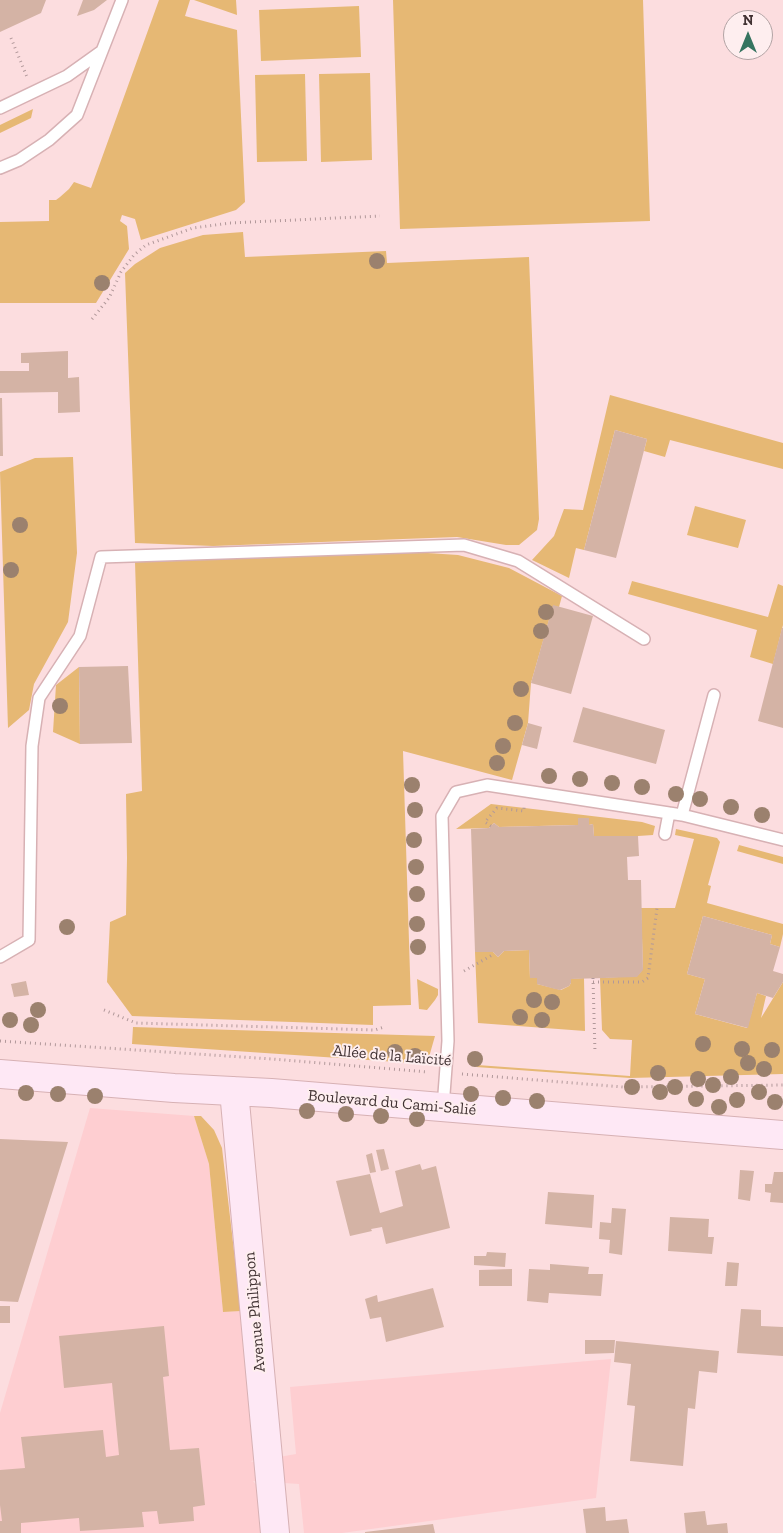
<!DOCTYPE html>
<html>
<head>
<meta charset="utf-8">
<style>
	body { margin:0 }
	#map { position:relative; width:783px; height:1533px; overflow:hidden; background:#fcdddf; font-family:"Zilla Slab",serif }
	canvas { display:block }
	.north { position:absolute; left:723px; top:10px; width:50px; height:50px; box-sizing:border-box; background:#feeeef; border:1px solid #b2a3a4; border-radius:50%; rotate:0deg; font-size:14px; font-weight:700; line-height:20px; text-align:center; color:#413233 }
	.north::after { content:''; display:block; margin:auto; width:18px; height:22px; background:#367460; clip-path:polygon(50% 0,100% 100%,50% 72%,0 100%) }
</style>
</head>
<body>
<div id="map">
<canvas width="783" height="1533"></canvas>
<div class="north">N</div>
</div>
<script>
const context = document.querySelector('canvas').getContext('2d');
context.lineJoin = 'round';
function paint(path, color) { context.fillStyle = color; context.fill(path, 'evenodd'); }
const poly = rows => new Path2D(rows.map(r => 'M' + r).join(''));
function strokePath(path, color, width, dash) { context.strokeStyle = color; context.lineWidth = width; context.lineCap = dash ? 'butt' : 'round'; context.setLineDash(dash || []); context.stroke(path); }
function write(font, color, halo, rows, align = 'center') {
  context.font = font + ' "Zilla Slab",serif'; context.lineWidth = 4; context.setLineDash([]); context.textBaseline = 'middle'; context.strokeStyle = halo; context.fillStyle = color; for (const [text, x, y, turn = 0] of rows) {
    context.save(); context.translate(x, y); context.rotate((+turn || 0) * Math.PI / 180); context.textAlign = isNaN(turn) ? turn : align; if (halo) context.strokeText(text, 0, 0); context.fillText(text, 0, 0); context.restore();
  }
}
const built = poly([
	[90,1108,194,1116,209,1164,223,1312,241,1311,256,1457,251,1462,296,1454,290,1387,611,1359,596,1498,342,1533,304,1533,299,1484,253,1481,259,1488,263,1533,0,1533,0,1413]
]);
const green = poly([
	[159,0,190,0,185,16,237,30,245,202,236,210,141,240,135,219,122,215,120,221,127,226,129,249,96,303,0,303,0,222,49,221,49,200,56,200,60,197,69,189,74,182,91,188],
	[194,0,236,0,237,15],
	[393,0,643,0,650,221,400,229],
	[359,6,361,57,261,61,259,10],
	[370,73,372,160,321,162,319,74],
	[305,74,307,161,257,162,255,75],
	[33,109,31,118,0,133,0,125],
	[243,232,245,257,386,251,387,263,529,257,539,519,537,530,519,545,506,545,457,537,213,546,135,543,125,273,135,264,160,248,203,235],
	[610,395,783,443,783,469,670,440,665,457,644,451,647,439,615,430,584,550,576,548,569,578,532,560,554,536,564,509,583,510],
	[73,457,77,553,68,622,34,684,29,710,8,728,0,472,35,458],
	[695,506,746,520,738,548,687,535],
	[397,551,458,555,509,568,562,596,559,607,553,606,531,683,528,723,512,780,403,751,411,1005,373,1006,373,1025,132,1016,107,982,110,922,126,915,127,858,126,794,142,791,135,562],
	[632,581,768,617,778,584,783,586,783,625,773,664,750,657,757,630,628,594],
	[79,667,80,744,53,732,56,685],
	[491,804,642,822,655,826,653,835,638,836,594,836,593,824,589,825,588,818,578,818,578,825,499,827,494,823,489,828,456,829],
	[676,829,717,838,720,842,708,885,711,886,707,903,783,924,783,934,780,947,770,944,772,935,703,916,687,974,705,979,695,1014,747,1028,757,993,766,996,761,1018,783,982,783,1074,630,1078,476,1067,477,1065,630,1076,632,1040,610,1039,602,1030,600,978,637,976,643,969,641,908,675,908,694,839,675,835],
	[739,845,783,857,783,864,737,851],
	[529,950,530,978,537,978,537,984,561,990,569,986,571,983,571,979,584,978,585,1031,478,1023,475,952,493,952,498,957,504,951],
	[417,979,438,989,438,995,435,1000,427,1010,419,1009],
	[133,1027,435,1036,427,1064,132,1044],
	[194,1116,201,1116,214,1130,222,1148,241,1311,223,1312,209,1164]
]);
const building = poly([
	[0,0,46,0,41,13,0,32],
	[83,0,107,0,94,10,77,16],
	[68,351,68,378,79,377,80,412,58,413,58,392,0,393,0,371,29,371,29,363,21,363,21,353],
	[0,398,2,398,3,456,0,456],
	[615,430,647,439,616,558,584,550],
	[553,605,593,616,571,694,531,683],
	[782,628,783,628,783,728,758,721],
	[128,666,132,743,80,744,79,667],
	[583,707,665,730,656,764,573,742],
	[528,723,542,727,537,749,522,745],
	[578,818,589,818,589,825,593,824,594,836,638,836,639,856,627,857,628,880,641,880,643,970,637,977,571,979,571,983,569,986,560,990,555,989,537,984,537,978,530,978,529,950,504,951,498,957,493,952,475,952,471,829,489,828,494,823,499,827,578,825],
	[703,916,772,935,770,944,780,947,773,971,783,974,783,982,773,998,757,993,748,1028,695,1014,705,979,687,974],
	[26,981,29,995,14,997,11,984],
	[0,1139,68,1142,18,1302,0,1301],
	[384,1149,389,1169,381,1171,376,1150],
	[372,1153,376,1172,370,1173,366,1155],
	[420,1164,422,1170,436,1166,450,1228,386,1244,382,1227,371,1229,372,1231,350,1236,336,1181,370,1174,380,1213,403,1206,395,1171],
	[740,1170,754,1171,750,1201,738,1199],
	[774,1172,783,1172,783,1203,770,1202,771,1193,765,1192,765,1184,772,1184],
	[548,1192,594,1195,592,1228,545,1224],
	[612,1208,626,1209,622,1255,609,1253,610,1240,599,1239,600,1222,611,1223],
	[670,1217,709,1219,708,1237,714,1237,712,1254,668,1251],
	[487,1252,506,1253,505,1267,474,1265,474,1256,486,1256],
	[727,1262,739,1263,737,1286,725,1286],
	[550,1264,589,1267,588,1274,603,1274,601,1296,549,1293,548,1303,527,1301,529,1269,550,1270],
	[512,1269,512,1286,479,1286,479,1270],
	[433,1288,444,1327,386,1342,381,1317,370,1319,365,1299,377,1295,378,1302],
	[0,1306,10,1306,10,1323,0,1323],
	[741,1309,761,1310,761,1326,783,1327,783,1356,737,1353],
	[164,1326,169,1376,163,1377,170,1450,199,1448,205,1505,193,1507,194,1521,159,1524,157,1511,142,1512,144,1527,80,1531,79,1518,21,1523,21,1533,0,1533,0,1521,2,1521,0,1505,0,1470,25,1468,21,1437,103,1430,106,1457,119,1455,112,1383,64,1388,59,1336],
	[585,1340,615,1340,614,1353,585,1354],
	[616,1341,719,1351,717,1373,699,1371,695,1409,688,1408,683,1466,630,1461,635,1406,627,1405,631,1364,614,1362],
	[605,1507,606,1521,627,1519,629,1533,586,1533,583,1509],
	[705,1511,707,1525,727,1523,728,1533,686,1533,684,1513],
	[433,1524,435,1533,365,1533,365,1532]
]);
const path = poly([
	[11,38,27,77],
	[92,319,109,298,121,272,134,255,146,245,193,228,230,223,380,216],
	[491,826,485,822,497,808,524,811,524,807],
	[464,971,494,954],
	[593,978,595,1053],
	[593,982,642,982,648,978,657,908],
	[104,1010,136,1023,375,1030,384,1027],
	[0,1041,272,1059,428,1072],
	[462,1074,623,1087,783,1085]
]);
const lane = poly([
	[0,108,67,76,102,51],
	[0,168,19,160,49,140,77,115,122,0],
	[682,815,714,695],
	[665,834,669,813],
	[0,957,29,940,32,746,39,698,80,636,101,557,464,545,518,561,644,639],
	[443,1107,448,1041,442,816,456,792,487,785,682,815,783,840]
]);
const secondary = poly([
	[0,1074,174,1088,271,1093,783,1135],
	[234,1091,275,1533]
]);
const trees = [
	[377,261],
	[102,283],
	[20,525],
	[11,570],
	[546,612],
	[541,631],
	[521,689],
	[60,706],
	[515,723],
	[503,746],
	[497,763],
	[549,776],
	[580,779],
	[612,783],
	[412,785],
	[642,787],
	[676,794],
	[700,799],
	[731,807],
	[415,810],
	[762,815],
	[414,840],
	[416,867],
	[417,894],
	[417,924],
	[67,927],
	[418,947],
	[534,1000],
	[552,1002],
	[38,1010],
	[520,1017],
	[10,1020],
	[542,1020],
	[31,1025],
	[703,1044],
	[742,1049],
	[772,1050],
	[395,1052],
	[415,1056],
	[475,1059],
	[748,1063],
	[764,1069],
	[658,1073],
	[731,1077],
	[698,1079],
	[713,1085],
	[632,1087],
	[675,1087],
	[660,1092],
	[759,1092],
	[26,1093],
	[58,1094],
	[471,1094],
	[95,1096],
	[503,1098],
	[696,1099],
	[737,1100],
	[537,1101],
	[775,1102],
	[719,1107],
	[307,1111],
	[346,1114],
	[381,1116],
	[417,1119]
];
const streetNames = [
	["Allée de la Laïcité",392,1056,5],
	["Boulevard du Cami-Salié",392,1103,5],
	["Avenue Philippon",255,1312,-95]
];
paint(built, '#feced1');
paint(green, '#e6b874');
paint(building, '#d4b3a5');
strokePath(lane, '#d7b1b4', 14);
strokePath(secondary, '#d7b1b4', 30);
strokePath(path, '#b1989a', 3, [1, 4]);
strokePath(lane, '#fff', 11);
strokePath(secondary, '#fee8f5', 28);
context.fillStyle = '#9b816e';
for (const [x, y] of trees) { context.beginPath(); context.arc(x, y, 8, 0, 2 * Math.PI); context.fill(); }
write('16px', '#413233', '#feeeef', streetNames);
</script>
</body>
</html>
